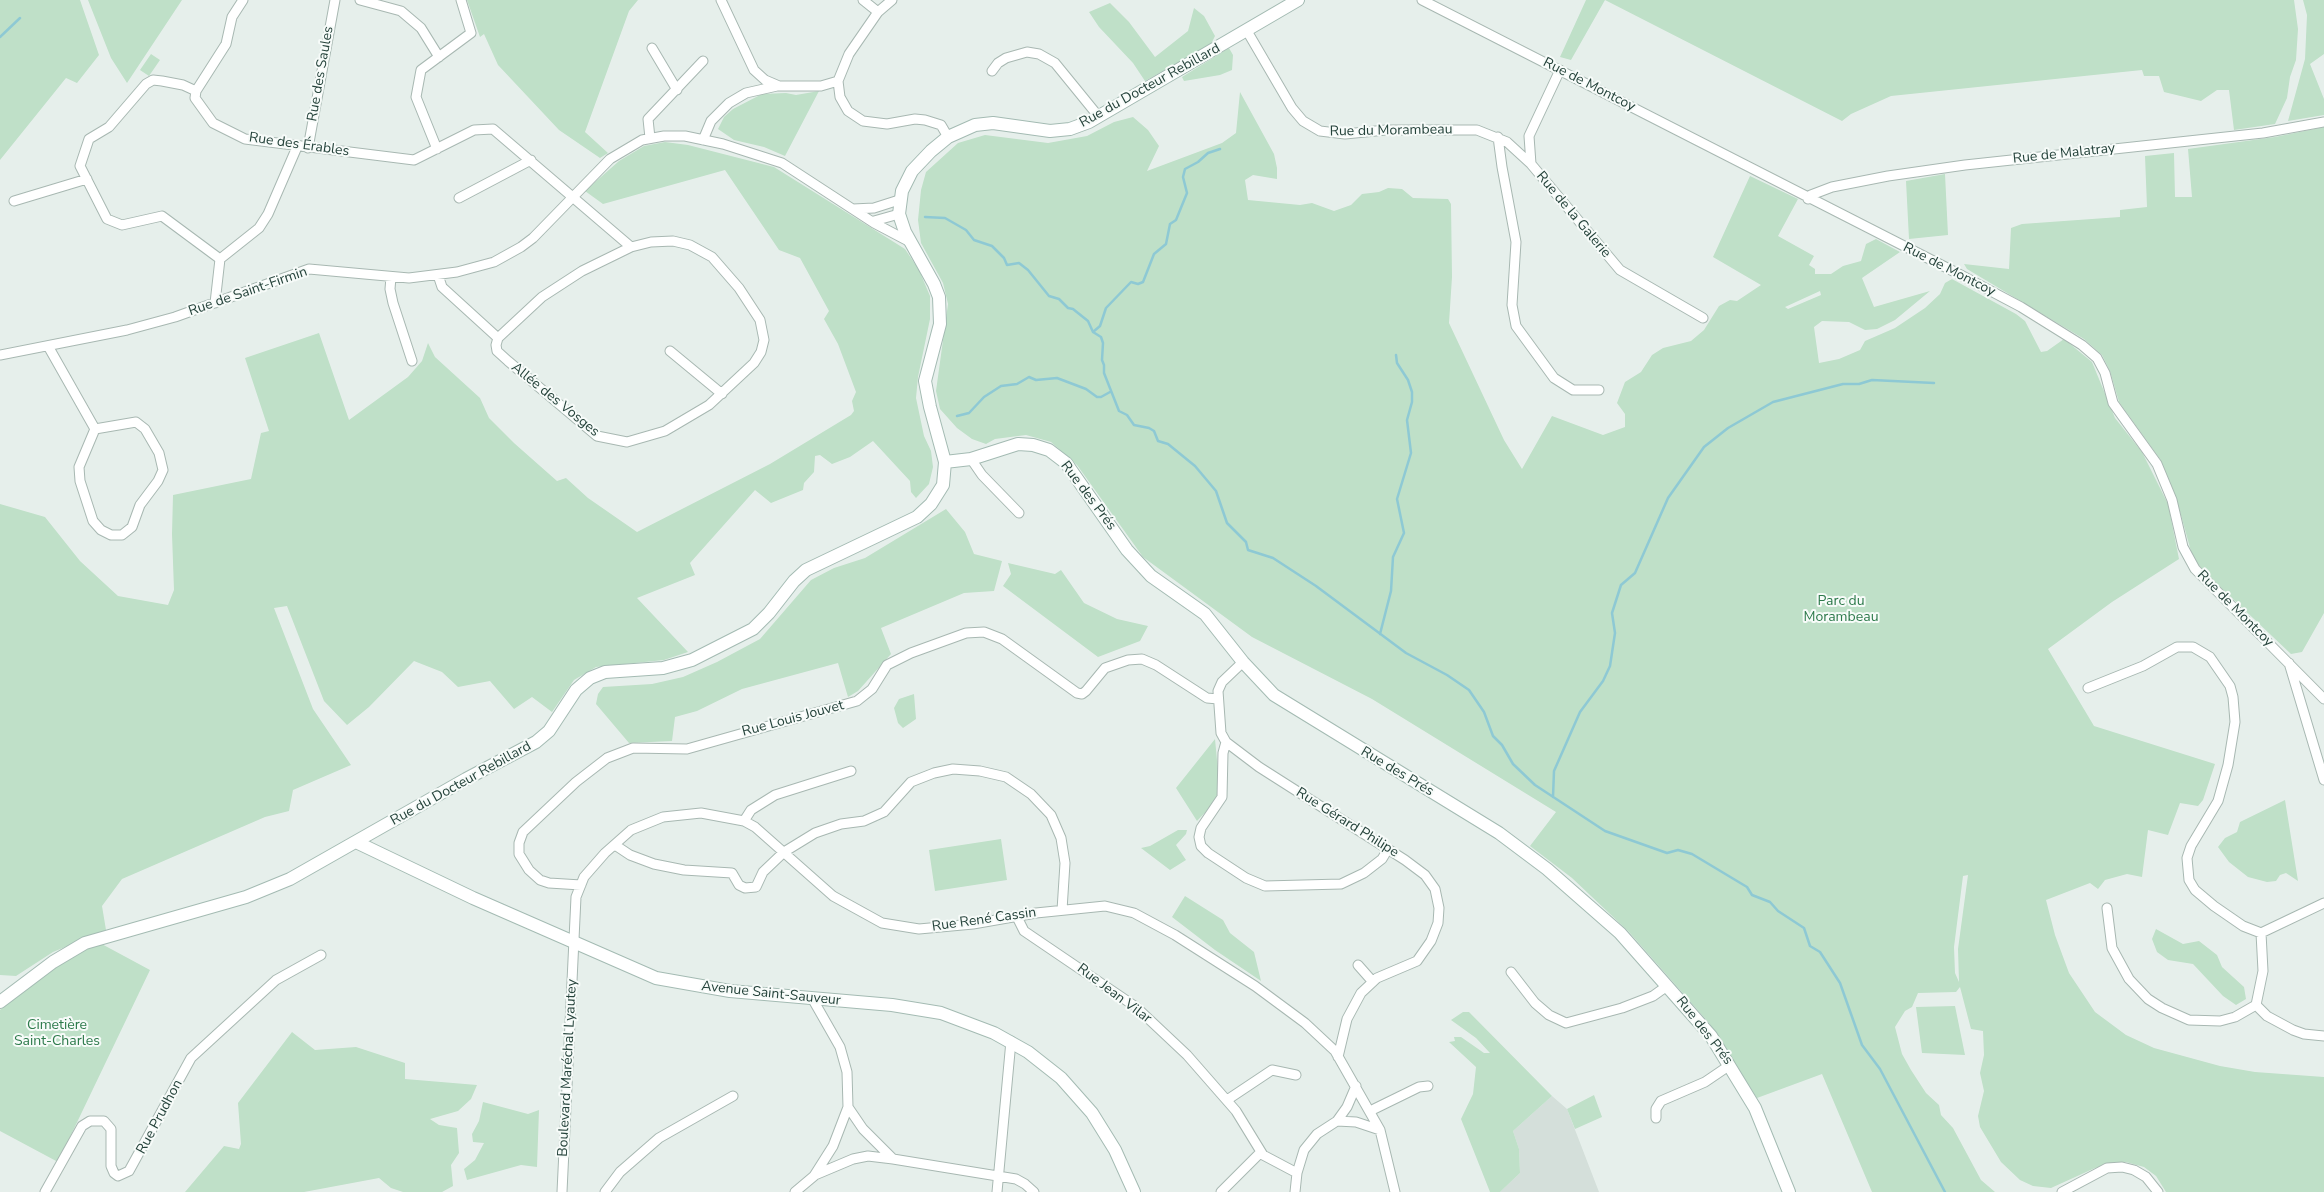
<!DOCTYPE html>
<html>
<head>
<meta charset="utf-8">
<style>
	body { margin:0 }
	canvas { display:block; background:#e6efeb }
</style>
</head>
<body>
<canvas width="2324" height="1192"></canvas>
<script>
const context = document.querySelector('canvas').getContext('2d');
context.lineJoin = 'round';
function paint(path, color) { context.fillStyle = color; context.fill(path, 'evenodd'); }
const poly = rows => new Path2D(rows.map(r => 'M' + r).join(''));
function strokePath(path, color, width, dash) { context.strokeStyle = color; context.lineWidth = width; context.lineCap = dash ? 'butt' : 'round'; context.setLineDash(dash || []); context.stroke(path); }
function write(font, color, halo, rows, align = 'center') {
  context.font = font + ' "Nunito Sans",sans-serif'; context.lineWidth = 4; context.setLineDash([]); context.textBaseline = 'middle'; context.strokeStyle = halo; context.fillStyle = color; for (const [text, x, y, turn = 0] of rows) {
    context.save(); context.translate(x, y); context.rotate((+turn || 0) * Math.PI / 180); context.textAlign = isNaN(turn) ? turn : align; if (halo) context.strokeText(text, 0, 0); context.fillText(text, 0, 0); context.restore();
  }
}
const built = poly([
	[1552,1096,1567,1109,1599,1192,1500,1192,1520,1173,1519,1149,1513,1131]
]);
const green = poly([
	[0,0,80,0,99,55,77,83,66,78,0,160],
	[88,0,182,0,127,83,111,58],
	[467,0,638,0,629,11,585,132,608,153,600,158,559,130,498,65,484,34,480,37],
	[1586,0,1605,0,1571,60,1560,57],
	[1605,0,2294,0,2298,29,2296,60,2290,77,2287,98,2275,124,2234,130,2229,90,2217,90,2201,101,2164,92,2159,76,2144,76,2142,70,1891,96,1851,114,1842,121],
	[2303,0,2324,0,2324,54,2310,64,2324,99,2324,115,2288,121,2305,59,2307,15],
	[1110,3,1129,22,1155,57,1188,31,1194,8,1204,16,1215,36,1211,44,1145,81,1133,63,1099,27,1089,12],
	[1229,48,1233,55,1232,70,1220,75,1184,81,1182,77],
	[151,54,160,60,149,76,140,70],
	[819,91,785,156,764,147,734,140,718,129,724,117,733,109,762,94,786,93,796,95],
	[1240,92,1274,154,1277,168,1277,179,1253,175,1245,180,1248,200,1300,205,1312,203,1334,211,1351,205,1362,194,1379,192,1388,188,1402,189,1413,198,1448,199,1451,204,1452,277,1449,323,1504,440,1522,469,1552,416,1603,435,1625,427,1625,414,1617,403,1625,382,1641,372,1652,355,1663,348,1691,341,1704,330,1719,306,1730,300,1737,301,1761,285,1713,257,1750,176,1798,199,1778,236,1814,256,1809,265,1815,269,1815,274,1831,274,1843,266,1861,261,1866,244,1876,239,1900,252,1862,278,1874,307,1930,291,1895,320,1877,329,1865,330,1849,322,1822,321,1814,327,1819,363,1839,359,1860,350,1865,341,1895,328,1925,308,1940,294,1945,283,1952,279,2016,314,2025,321,2041,352,2047,351,2064,339,2092,362,2115,418,2142,452,2168,504,2179,559,2112,602,2048,649,2094,726,2215,764,2203,800,2198,806,2180,803,2168,835,2148,830,2142,877,2127,874,2105,880,2098,889,2090,883,2046,900,2055,935,2069,973,2095,1012,2126,1035,2154,1048,2220,1066,2255,1072,2324,1077,2324,1192,2166,1192,2156,1176,2144,1167,2126,1162,2095,1168,2051,1188,2033,1186,2020,1180,2001,1162,1980,1127,1978,1116,1984,1091,1980,1073,1984,1055,1983,1031,1971,1029,1960,987,1956,992,1918,993,1912,1007,1905,1011,1895,1027,1902,1054,1911,1070,1926,1093,1939,1105,1941,1115,1953,1128,1981,1180,1995,1192,1872,1192,1822,1074,1757,1098,1709,1023,1629,932,1572,878,1530,846,1556,812,1372,699,1252,637,1143,557,1077,465,1051,442,1026,435,995,439,986,444,972,439,957,428,940,409,936,391,948,304,943,283,921,243,918,220,921,190,926,172,958,143,985,135,1048,143,1087,136,1114,122,1133,117,1148,130,1159,146,1147,171,1222,143,1236,133],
	[1820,291,1821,295,1788,309,1785,307],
	[1968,875,1958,949,1959,982,1955,973,1954,947,1963,876],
	[2324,127,2324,613,2302,652,2291,654,2198,566,2192,555,2176,497,2160,459,2119,402,2110,371,2102,355,2084,339,1967,269,1964,264,2009,269,2011,228,2022,224,2120,217,2120,210,2147,207,2145,156,2174,153,2175,197,2192,197,2188,149,2275,137],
	[665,142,688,145,774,167,905,249,919,270,930,296,930,319,918,377,916,398,924,436,931,451,933,467,929,484,916,498,911,492,910,481,873,441,850,457,832,464,820,455,815,456,814,472,804,483,803,490,771,503,755,490,690,563,695,575,637,598,688,652,664,660,596,667,574,680,552,712,532,697,514,709,490,681,458,687,442,672,414,661,369,707,347,725,324,701,287,606,274,608,313,709,351,765,293,790,289,811,265,817,122,879,102,906,106,930,53,952,16,976,0,975,0,504,45,517,80,561,118,596,168,605,174,590,172,534,173,495,251,479,261,433,269,431,245,358,319,333,349,420,408,377,422,361,428,343,435,357,480,398,489,418,514,443,557,481,566,478,588,498,637,532,770,464,851,415,854,411,852,401,856,392,838,344,824,319,829,311,800,258,779,250,725,170,603,204,585,191,619,161,644,146],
	[1945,174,1948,235,1909,239,1906,181],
	[946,509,965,532,974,554,1002,561,994,591,964,593,881,628,891,654,858,691,848,697,838,663,742,689,697,711,675,717,672,741,629,743,596,704,598,694,603,687,652,684,683,677,717,662,760,639,811,580,834,568,865,558],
	[1008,563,1055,574,1061,570,1084,603,1117,619,1148,626,1140,641,1098,657,1003,586,1011,574],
	[914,694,916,719,903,728,898,723,894,708,899,699],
	[1215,739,1220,792,1216,801,1197,821,1176,788],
	[2285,800,2298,881,2286,873,2280,875,2276,881,2267,882,2248,877,2229,862,2218,847,2225,838,2237,832,2240,822],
	[1178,830,1187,830,1186,834,1176,845,1186,860,1170,870,1141,848,1150,846],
	[1001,839,1007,880,935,891,929,850],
	[1185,896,1223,920,1230,933,1254,952,1261,981,1215,950,1172,917],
	[2156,929,2183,944,2199,941,2217,955,2222,967,2244,987,2246,999,2236,1005,2223,996,2193,964,2168,960,2157,952,2152,939],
	[98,942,150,970,58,1162,0,1131,0,1010,18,993,72,956],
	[1955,1006,1965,1055,1922,1053,1916,1007],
	[1463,1012,1469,1012,1552,1096,1513,1131,1519,1149,1520,1173,1500,1192,1490,1192,1461,1119,1473,1094,1476,1067,1449,1042,1455,1041,1454,1037,1461,1037,1484,1053,1490,1053,1476,1038,1451,1020],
	[292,1032,315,1050,356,1047,405,1063,405,1079,477,1085,471,1099,458,1111,430,1119,439,1125,457,1128,459,1153,451,1165,453,1186,442,1192,403,1192,391,1188,379,1178,304,1192,185,1192,224,1146,239,1149,241,1144,238,1103],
	[1594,1095,1602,1117,1575,1129,1567,1109],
	[483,1102,528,1114,539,1110,537,1167,521,1165,467,1180,464,1169,475,1160,484,1143,473,1142,472,1134,479,1121]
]);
const stream = poly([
	[0,37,20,18],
	[925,217,945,218,966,230,974,240,992,246,1004,258,1007,265,1019,263,1028,270,1049,296,1059,299,1068,308,1073,309,1088,321,1093,332,1101,337,1103,343,1102,360,1104,365,1104,373,1119,411,1127,415,1134,425,1149,428,1154,431,1158,441,1168,444,1195,466,1216,491,1227,523,1246,542,1248,550,1273,558,1316,586,1406,653,1447,675,1469,690,1484,712,1493,736,1502,745,1513,764,1535,785,1605,831,1667,853,1678,850,1692,854,1747,887,1752,895,1770,902,1778,911,1804,928,1810,946,1820,952,1840,983,1862,1045,1880,1069,1945,1192],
	[1093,332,1100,326,1106,308,1131,282,1138,284,1143,282,1154,254,1166,244,1170,224,1176,220,1187,193,1183,177,1185,169,1198,162,1208,153,1220,149],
	[957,416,969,413,984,397,1001,386,1017,384,1029,377,1036,380,1057,378,1086,389,1097,397,1101,397,1110,392],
	[1380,634,1391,591,1393,557,1404,533,1397,499,1411,453,1407,420,1412,402,1412,392,1408,380,1397,363,1396,355],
	[1553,797,1554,771,1580,712,1603,681,1610,666,1615,633,1612,613,1621,585,1635,573,1668,498,1704,447,1728,428,1773,402,1843,384,1859,384,1872,380,1934,383]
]);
const street = poly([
	[243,0,232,17,226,44,196,91,195,98,213,123,245,139,414,160,474,130,493,129,631,247,651,242,673,241,690,245,712,257,739,288,760,320,764,340,761,352,754,363,709,405,665,431,627,442,597,436,508,361,497,351,496,345,498,338,542,297,582,271,631,247],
	[360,0,401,11,421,28,439,57],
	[721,0,754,70,765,80,779,86,821,86,838,81],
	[863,0,878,12],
	[1422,0,1955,272,2021,307,2082,345,2097,358,2105,373,2113,403,2157,464,2172,500,2183,547,2195,569,2324,699],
	[1247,31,1292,108,1303,121,1320,131,1345,134,1386,130,1477,130,1507,142,1531,164],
	[652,48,677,90],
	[1560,70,1529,136,1531,164,1620,270,1703,318],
	[992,71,998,63,1006,58,1027,52,1039,54,1055,63,1099,117],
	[838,81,840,97,848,111,863,121,887,124,915,119,925,120,941,125,948,137],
	[838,81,849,54,878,12,892,0],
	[196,91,183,85,162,81,153,80,146,84,109,127,89,139,80,166,107,219,122,225,162,216,220,259,215,303],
	[1498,137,1502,167,1516,242,1512,305,1516,326,1554,378,1573,390,1599,390],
	[650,138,648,119,703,61],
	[703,140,711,121,729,103,746,93,777,86],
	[308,148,335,0],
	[437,149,416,97,421,70,471,33,461,0],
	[459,198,531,160],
	[1808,199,1811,195,1832,187,1888,176,1965,165,2263,133,2324,122],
	[14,201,87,179],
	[853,209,874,208,899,200],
	[874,221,899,214],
	[220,259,259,228,268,214,297,147],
	[438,275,442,287,498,338],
	[391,277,390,289,393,303,412,361],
	[48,346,95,429,79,467,80,481,93,521,101,530,111,535,122,535,132,527,140,505,158,481,163,470,159,453,145,429,136,422,95,429],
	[670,351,722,394],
	[0,355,127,330,175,317,309,269,409,278,457,272,494,262,521,247,533,238,610,159,642,140,664,136,685,136,723,144,782,163,874,223,910,242],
	[971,459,982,475,1019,513],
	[1243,662,1222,682,1218,691,1221,733,1226,742,1259,767,1405,860,1425,875,1435,889,1439,908,1438,923,1431,941,1417,961,1377,978,1361,993,1347,1019,1338,1057],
	[2289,663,2324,780],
	[2088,688,2143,666,2177,647,2193,647,2210,657,2230,686,2233,697,2235,722,2228,765,2218,801,2191,846,2187,858,2189,880,2195,890,2214,906,2243,926,2261,933,2324,903],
	[1226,742,1223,753,1222,797,1201,828,1199,837,1201,846,1208,853,1246,878,1265,886,1341,884,1364,873,1382,859,1388,849],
	[744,821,751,810,775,795,851,771],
	[615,845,630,855,654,864,684,870,732,873,739,885,745,888,756,887,763,872,784,852,815,833,841,824,864,821,884,812,911,782,934,773,953,769,980,771,1006,777,1031,794,1051,815,1061,838,1065,863,1062,910],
	[581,885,549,883,540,880,529,870,519,854,519,843,523,832,576,782,607,758,633,748,687,749,857,701,872,689,887,665,911,653,966,633,984,632,1002,639,1077,693,1082,694,1086,691,1105,668,1128,660,1142,659,1156,665,1207,698,1218,699],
	[2107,908,2112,948,2129,979,2148,999,2162,1008,2189,1020,2220,1021,2235,1017,2256,1005,2263,971,2261,933],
	[1017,917,1024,931,1136,1007,1187,1055,1236,1111,1263,1155,1297,1173],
	[1358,965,1373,982],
	[1511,972,1535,1003,1549,1015,1566,1023,1622,1008,1653,996,1667,986],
	[2256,1005,2267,1016,2293,1030,2304,1034,2324,1036],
	[1227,1100,1272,1070,1296,1075],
	[848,1107,863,1129,893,1159,1016,1179,1025,1184,1034,1192],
	[1370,1111,1419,1087,1428,1086],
	[1656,1118,1656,1109,1661,1101,1705,1082,1730,1065],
	[1337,1121,1356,1122,1380,1130],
	[815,1175,853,1159,868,1156,893,1159],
	[45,1192,82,1126,90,1121,104,1121,111,1129,111,1166,114,1173,118,1176,129,1171,191,1058,276,980,321,955],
	[562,1192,576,897,584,877,605,853,631,830,663,817,701,813,744,821,755,827,833,896,882,923,919,929,973,924,1036,913,1105,906,1134,913,1175,935,1255,986,1305,1023,1335,1051,1380,1130,1395,1192],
	[605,1192,620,1172,659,1138,733,1096],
	[795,1192,814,1176,833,1146,848,1107,847,1072,840,1047,812,998],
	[997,1192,1011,1041],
	[1221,1192,1261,1152],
	[1295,1192,1297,1173,1304,1150,1317,1134,1337,1121,1347,1107,1356,1086],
	[2062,1192,2107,1168,2122,1167,2134,1170,2146,1177,2158,1192]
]);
const secondary = poly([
	[945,462,971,459,1018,444,1033,445,1049,450,1066,463,1127,550,1151,576,1205,614,1243,662,1274,695,1499,833,1547,869,1620,933,1711,1036,1755,1108,1789,1192],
	[356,842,473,898,656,978,730,991,892,1005,941,1013,994,1033,1028,1052,1061,1078,1092,1113,1115,1150,1134,1192],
	[0,1002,53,962,85,943,246,897,290,879,466,779,536,742,549,731,576,690,590,678,605,672,663,668,692,660,753,629,769,613,794,581,806,570,917,517,931,504,943,485,945,462,930,407,925,381,940,324,939,297,934,284,905,232,899,214,902,191,912,171,931,151,948,137,975,125,993,123,1050,131,1070,129,1089,122,1298,0]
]);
const streetNames = [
	["Rue des Saules",321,74,-80],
	["Rue de Montcoy",1589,85,27],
	["Rue du Docteur Rebillard",1150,86,-29],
	["Rue du Morambeau",1391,131,-1],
	["Rue des Érables",299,145,8],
	["Rue de Malatray",2064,154,-6],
	["Rue de la Galerie",1573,215,50],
	["Rue de Montcoy",1949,270,27],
	["Rue de Saint-Firmin",248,292,-19],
	["Allée des Vosges",555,400,39],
	["Rue des Prés",1088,496,53],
	["Rue de Montcoy",2235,609,45],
	["Rue Louis Jouvet",793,719,-15],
	["Rue des Prés",1397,772,31],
	["Rue du Docteur Rebillard",461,784,-29],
	["Rue Gérard Philipe",1347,823,32],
	["Rue René Cassin",984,920,-8],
	["Avenue Saint-Sauveur",771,994,6],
	["Rue Jean Vilar",1114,994,37],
	["Rue des Prés",1704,1031,52],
	["Boulevard Maréchal Lyautey",568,1068,-87],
	["Rue Prudhon",160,1117,-62]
];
const parkNames = [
	["Parc du",1841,602],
	["Morambeau",1841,618],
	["Cimetière",57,1026],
	["Saint-Charles",57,1042]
];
paint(built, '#d4dfda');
paint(green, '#bfe0c8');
strokePath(stream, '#8ec9d4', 2.5);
strokePath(street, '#a8b8b2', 11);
strokePath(secondary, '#a4bbb3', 14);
strokePath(street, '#fff', 9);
strokePath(secondary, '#fff', 12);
write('14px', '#24423a', '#f7fbf9', streetNames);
write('14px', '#2d7a4b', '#f7fbf9', parkNames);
</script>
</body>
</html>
